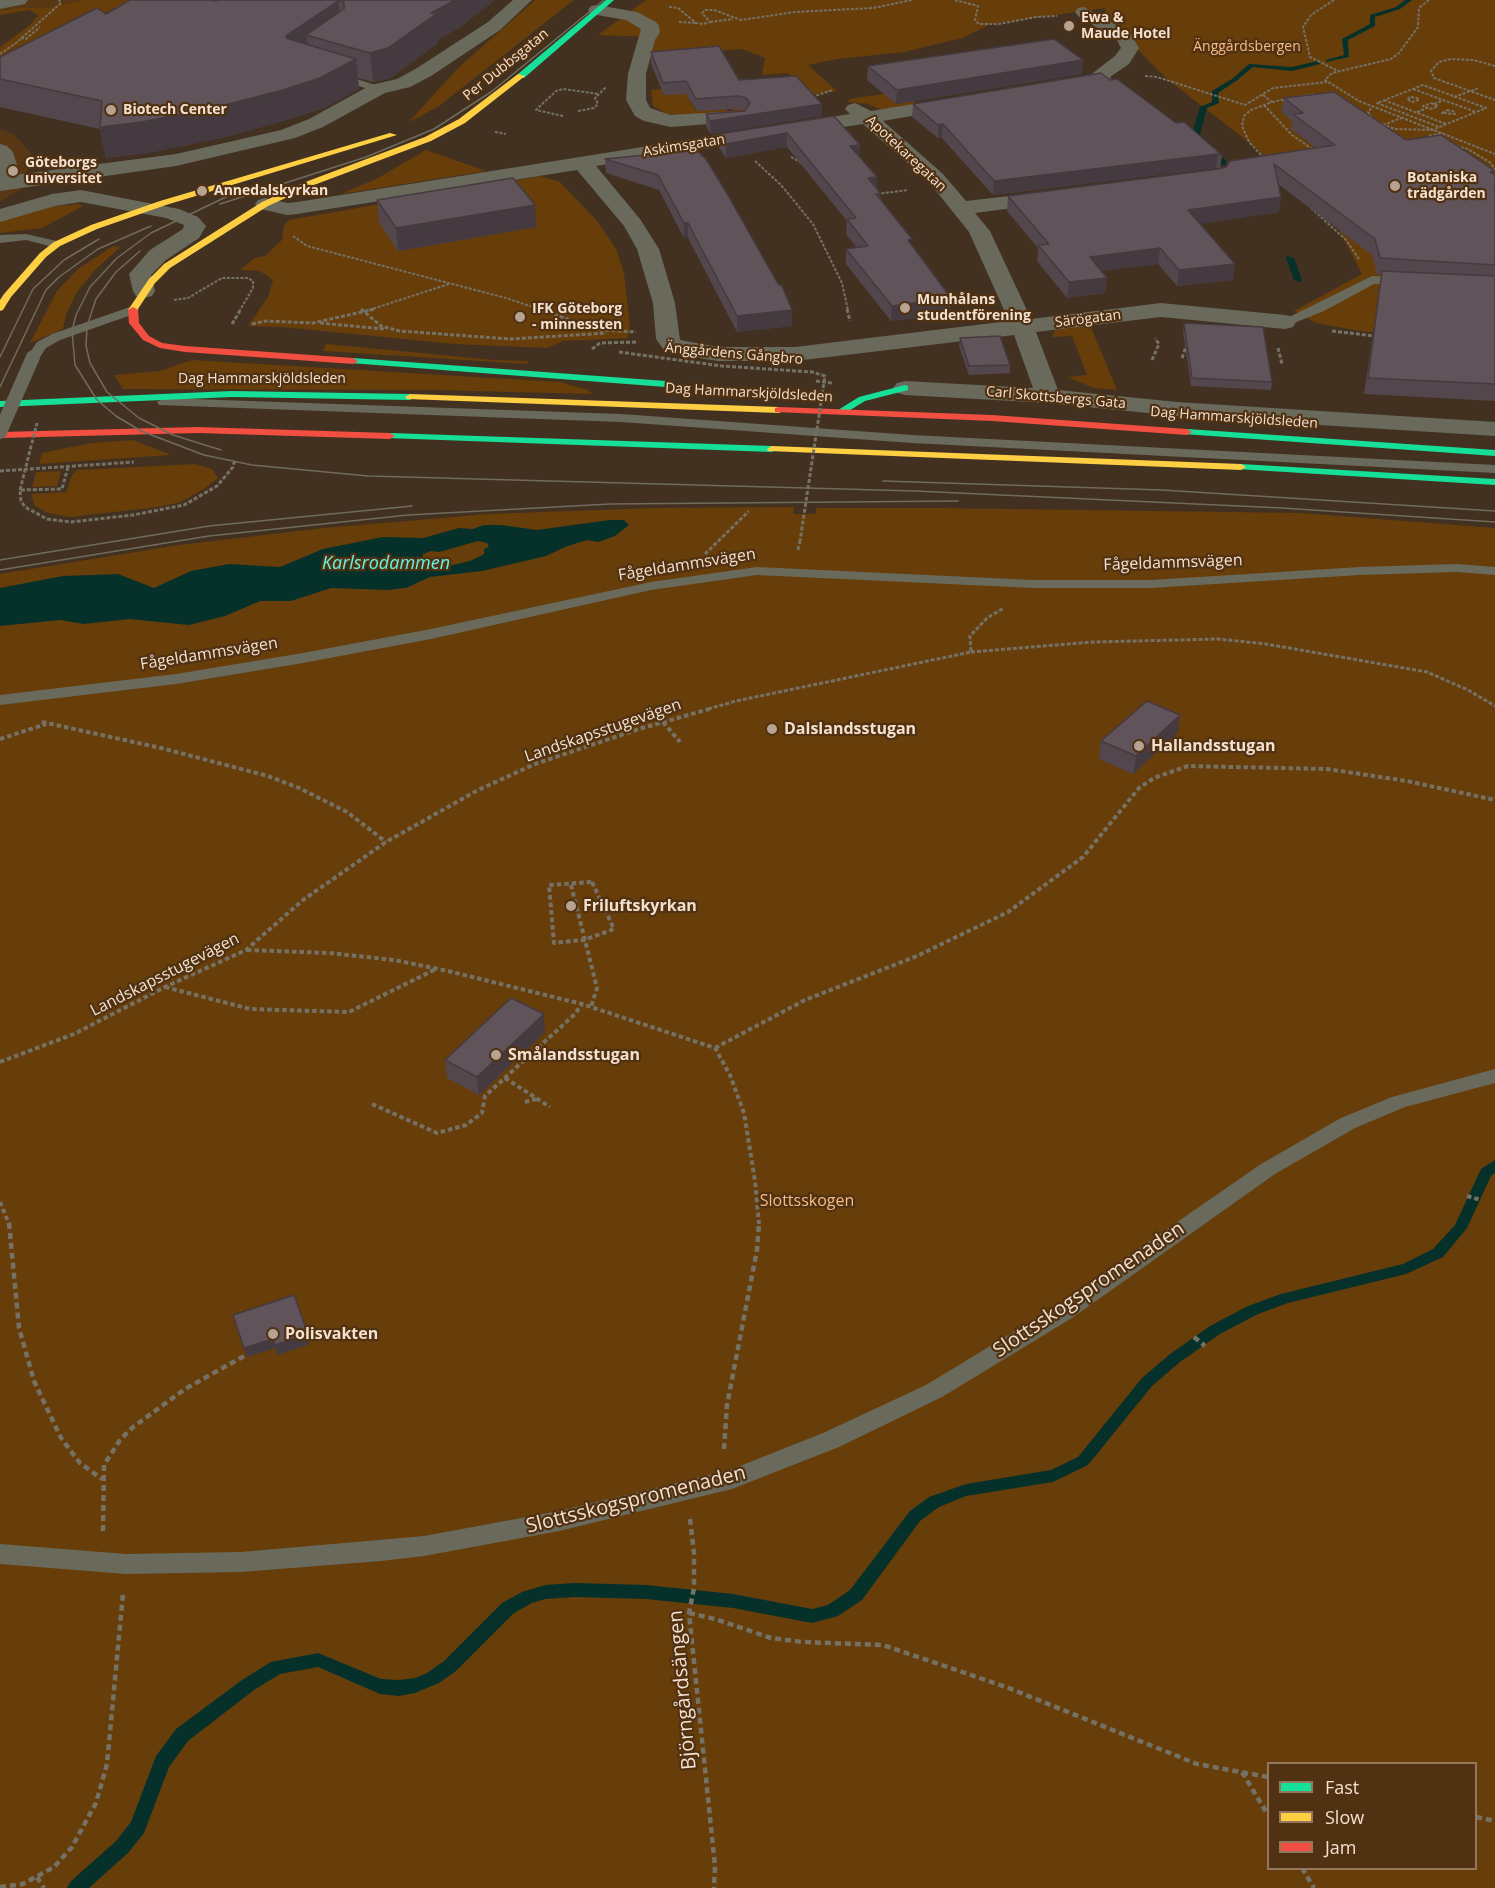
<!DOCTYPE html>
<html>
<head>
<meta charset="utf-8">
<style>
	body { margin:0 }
	#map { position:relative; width:1495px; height:1888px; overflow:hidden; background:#423120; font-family:"Open Sans",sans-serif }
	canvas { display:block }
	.legend { position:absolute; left:1267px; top:1762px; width:210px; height:108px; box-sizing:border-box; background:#503112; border:2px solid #92775e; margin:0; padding:8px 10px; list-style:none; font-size:18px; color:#f4e0cf }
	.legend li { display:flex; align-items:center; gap:12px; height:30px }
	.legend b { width:30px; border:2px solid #92775e }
</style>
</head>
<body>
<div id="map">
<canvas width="1495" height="1888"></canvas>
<ul class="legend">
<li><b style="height:8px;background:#16e098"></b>Fast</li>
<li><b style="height:8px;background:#ffcf43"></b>Slow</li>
<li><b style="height:8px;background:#f24e42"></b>Jam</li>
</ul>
</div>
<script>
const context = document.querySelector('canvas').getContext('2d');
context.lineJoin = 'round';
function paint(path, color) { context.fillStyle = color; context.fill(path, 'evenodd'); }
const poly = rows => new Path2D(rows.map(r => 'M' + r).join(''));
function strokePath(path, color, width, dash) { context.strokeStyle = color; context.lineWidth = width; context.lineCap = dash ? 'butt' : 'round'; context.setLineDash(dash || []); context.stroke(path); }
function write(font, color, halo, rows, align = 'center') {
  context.font = font + ' "Open Sans",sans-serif'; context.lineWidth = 4.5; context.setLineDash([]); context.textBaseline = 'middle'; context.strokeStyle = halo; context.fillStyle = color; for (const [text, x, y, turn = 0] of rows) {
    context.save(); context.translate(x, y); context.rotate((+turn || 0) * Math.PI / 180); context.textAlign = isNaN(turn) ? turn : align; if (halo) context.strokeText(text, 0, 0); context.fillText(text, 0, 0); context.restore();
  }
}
const built = poly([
	[0,0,83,0,46,8,19,8,0,11],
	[0,129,15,135,31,153,23,188,0,202]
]);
const green = poly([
	[83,0,159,0,0,80,0,47,30,25,38,15,29,10,0,15,0,11,19,8,46,8],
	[535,0,574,0,439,106,408,123,458,68],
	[646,0,1495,0,1495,346,1360,331,1316,323,1294,311,1362,274,1337,226,1255,147,1167,79,1106,18,1105,8,991,24,962,38,904,52,837,59,808,65,837,91,808,95,788,73,762,75,765,58,742,49,650,57,649,37,598,35],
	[671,88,805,105,734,112,732,108,688,97,696,111,726,108,728,113,680,116,668,114,653,106,651,90],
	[903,91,917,104,882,110,868,104,848,102,850,99],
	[426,150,486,171,341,194,378,178],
	[540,176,560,182,598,222,616,249,624,273,630,327,628,338,563,341,547,348,454,344,282,327,248,326,268,297,273,280,260,271,240,270,255,258,265,256,282,240,284,225,289,220],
	[81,204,83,206,42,228,0,233,0,221,54,206],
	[113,246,120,247,95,270,77,292,66,315,63,329,30,343,57,291,78,269],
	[1090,325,1117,390,1094,388,1067,377,1087,375,1072,336,1052,337,1055,330],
	[326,344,494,360,528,361,527,364,323,351],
	[192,360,560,382,588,390,592,394,431,390,123,389,114,375,160,371],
	[133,440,171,455,39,464,42,453,91,443],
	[195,464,212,469,218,478,204,489,181,502,159,507,70,517,48,513,35,506,32,498,32,494,66,492,72,475,77,470],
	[61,471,57,486,32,487,36,472],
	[794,507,793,514,815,514,817,508,937,508,1300,513,1495,528,1495,1888,0,1888,0,574,179,545,324,528,489,514,654,508],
	[1268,1764,1476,1764,1476,1868,1268,1868]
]);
const water = poly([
	[610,520,624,520,629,525,615,536,598,542,587,540,565,547,546,556,482,571,430,577,406,588,387,590,331,588,291,601,260,601,225,616,189,625,129,619,84,624,60,620,0,626,0,588,63,576,118,574,154,588,191,571,229,564,280,567,323,549,383,537,423,538,459,528,473,529,484,525,501,525,537,530],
	[478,541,487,543,489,547,484,549,484,554,470,561,449,566,432,566,423,560,423,554,431,551,439,552]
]);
const stream = poly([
	[1405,0,1412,0,1400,9,1375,17,1375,26,1348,40,1349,57,1326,62,1326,60,1344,55,1342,39,1370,24,1370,15,1396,7,1405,0],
	[1318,61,1320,62,1320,64,1292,71,1253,67,1236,81,1218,93,1219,103,1207,108,1200,134,1226,161,1226,165,1220,165,1192,134,1200,107,1212,102,1212,91,1232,79,1249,64,1292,67,1318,61],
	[1287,256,1294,258,1302,280,1301,282,1294,280,1286,258,1287,256],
	[1495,1160,1495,1173,1491,1176,1467,1228,1443,1257,1406,1274,1288,1303,1258,1314,1220,1334,1180,1362,1152,1386,1088,1465,1053,1482,966,1496,939,1507,920,1521,862,1600,838,1616,812,1623,733,1608,646,1599,575,1597,545,1599,532,1603,514,1613,456,1671,439,1683,415,1693,399,1696,380,1694,318,1667,280,1674,254,1690,188,1741,169,1767,144,1833,128,1853,89,1888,67,1888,70,1882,116,1841,131,1822,156,1756,176,1729,242,1680,271,1662,318,1653,381,1679,399,1680,415,1678,427,1673,444,1661,502,1603,522,1592,545,1585,575,1583,646,1585,733,1594,812,1609,828,1605,850,1590,910,1511,929,1497,966,1484,1051,1470,1078,1457,1142,1378,1170,1354,1210,1326,1248,1306,1281,1294,1403,1264,1433,1249,1455,1225,1481,1169,1495,1160]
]);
const pathFar3 = poly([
	[955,0,978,6,975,20,979,24,999,24,1036,17,1057,16],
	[1334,0,1311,15,1303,27,1310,57,1338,71],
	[1429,0,1419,8,1418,27,1399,53,1391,59,1332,73,1325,80,1359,101,1495,154],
	[669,7,678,8,696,23,703,24,710,22,702,13,705,10,714,10,741,20,795,12,873,8,912,0],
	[679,22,696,23],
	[710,22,733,19],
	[21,38,26,39,40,27],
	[0,54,16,43,61,3,59,0],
	[1495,66,1473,60,1451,59,1439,62,1431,71,1434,78,1495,100],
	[1145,76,1157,77,1245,105,1273,88,1327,82],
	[1413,89,1476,112],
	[1263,95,1272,102,1251,110,1244,116,1242,126,1249,142,1265,159],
	[812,97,833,90],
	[1411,97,1417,98,1419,100,1412,102,1407,99,1411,97],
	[1454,97,1479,88],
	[1384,100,1446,124],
	[1272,102,1313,94],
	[1431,103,1438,106,1431,109,1423,106,1431,103],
	[1434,104,1444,100],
	[1264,105,1292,135,1315,151],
	[1447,110,1453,111,1455,114,1442,113,1447,110],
	[578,111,594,108,598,104,595,98,606,87],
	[1417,112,1427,108],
	[563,116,536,110,556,91,563,89,599,94],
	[1372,118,1368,112,1373,106],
	[1378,123,1395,129,1432,130,1486,108,1423,85,1377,103,1439,127],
	[1383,125,1404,117],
	[495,132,506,134],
	[1430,139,1428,136,1443,133],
	[1452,145,1468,149,1491,163,1495,170],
	[791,157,805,165],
	[755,161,781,185,813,224,842,283,848,310],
	[877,194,908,190],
	[1311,208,1346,240,1359,259],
	[293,236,307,246,506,298,542,310],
	[174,300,188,298,222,278,248,278,253,281,253,288,240,310],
	[369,310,449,284]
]);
const pathFar2 = poly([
	[361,309,381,326,400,331,510,339,606,333],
	[537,309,601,330,636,332],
	[847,309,850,321],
	[320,323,384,329],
	[232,324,241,309],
	[252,324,266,321,313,323,375,309],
	[1332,331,1375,336],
	[1278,348,1282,364],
	[592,349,600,343,637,342],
	[1182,358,1187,344],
	[1152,360,1159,344,1155,338],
	[816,381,832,383],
	[68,467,62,489,20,490,21,501,25,507,47,519,71,522,133,515,184,505,217,486,233,467,235,459],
	[0,471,134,462],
	[798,550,800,541],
	[705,554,749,511],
	[971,652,1093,642,1218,639,1266,644,1427,672,1468,690,1495,706],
	[708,709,736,701,971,652,970,636,987,618,1004,608]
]);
const pathFar1 = poly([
	[42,722,161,748,268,776,299,788,347,812,386,842],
	[663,722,680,742],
	[0,739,46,724],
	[592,882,614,929,584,940,554,943,549,885,592,882],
	[571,885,597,988,591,1007],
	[247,950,329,953,394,960,448,971,582,1004,715,1048,730,1075,744,1113,755,1181,759,1224],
	[165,987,250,1009,349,1012,436,969],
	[715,1048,805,1000,917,956,1008,912,1083,857,1139,788,1154,778,1188,766,1327,769,1407,781,1495,800],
	[0,1062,74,1034,165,987,246,950,303,900,386,842,478,790,535,764,639,729,713,708],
	[505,1078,550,1107],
	[525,1102,537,1099],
	[372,1104,437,1133,466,1125,482,1113,485,1096,575,1014,582,1004],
	[1467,1196,1481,1200],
	[0,1202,9,1224]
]);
const path = poly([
	[9,1223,19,1328,34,1381,61,1438,80,1463,102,1479],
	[1194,1337,1205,1346],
	[724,1449,727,1405,757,1250,759,1223],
	[690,1519,694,1553,694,1588,689,1613,715,1866,714,1888],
	[103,1531,104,1465,120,1440,133,1427,185,1389,246,1355],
	[689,1613,715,1619,771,1638,802,1642,883,1645,1006,1687,1197,1764,1268,1777],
	[1242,1772,1268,1815],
	[1476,1817,1495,1821],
	[1302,1868,1314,1888],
	[37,1877,44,1888],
	[0,1887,23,1884,54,1867,72,1847,96,1803,107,1764,123,1594]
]);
const lane = poly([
	[337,73,382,87,383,89,378,92,333,78,333,74,337,73],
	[26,234,61,242,63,244,57,248,26,240,0,243,0,235,26,234],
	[1372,276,1403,277,1409,281,1403,285,1374,284,1324,311,1289,325,1281,325,1279,322,1372,276],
	[133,306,137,307,139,310,137,313,60,340,46,348,38,360,28,360,27,357,37,342,52,334,133,306],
	[164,398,621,414,912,435,1495,465,1495,473,912,443,621,422,159,405,157,402,164,398],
	[1457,564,1495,567,1495,575,1457,572,1360,575,1151,588,1033,588,757,575,651,590,431,639,303,663,176,684,0,705,0,695,176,674,303,653,431,629,651,582,757,567,1033,580,1151,580,1360,567,1457,564],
	[1495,1069,1495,1083,1405,1107,1355,1128,1275,1174,1072,1318,942,1397,839,1447,732,1489,559,1531,424,1556,381,1561,241,1572,126,1574,0,1564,0,1544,126,1554,241,1552,424,1536,559,1511,730,1470,823,1433,926,1385,1056,1306,1261,1164,1341,1118,1392,1097,1495,1069]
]);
const street = poly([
	[0,0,28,0,25,4,0,9,0,0],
	[513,0,532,0,500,30,431,76,410,87,385,93,323,127,295,138,176,166,0,191,0,144,7,146,13,152,17,165,14,175,176,154,281,130,309,119,371,85,397,79,417,68,488,22,513,0],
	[597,5,637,12,656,22,659,26,660,32,655,40,646,74,646,100,650,108,671,115,738,111,745,113,748,117,745,121,671,127,644,121,635,116,626,100,628,74,641,29,626,20,591,14,588,10,591,6,597,5],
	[1084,7,1130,33,1139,48,1129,64,1110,77,1111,79,1109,83,1066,91,1059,89,1057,85,1059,81,1089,76,1115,56,1121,48,1117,40,1078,16,1075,12,1078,8,1084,7],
	[956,97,963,99,966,103,963,107,883,121,943,174,966,201,1052,191,1059,193,1062,197,1059,201,1052,203,975,213,990,231,1031,319,1161,303,1285,315,1293,317,1296,322,1293,327,1285,329,1161,317,1036,332,1058,390,1177,402,1495,422,1495,436,1177,416,1048,403,905,395,897,393,893,388,897,383,905,381,1033,388,1014,335,795,361,718,361,680,355,664,350,656,339,653,303,637,249,624,226,577,170,297,214,287,215,265,210,258,208,255,204,258,200,265,198,287,203,297,202,850,114,845,109,848,105,855,103,871,111,956,97],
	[863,124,929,182,969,232,1009,321,795,347,718,347,680,340,675,303,659,249,640,219,596,166,863,124],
	[81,190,179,209,198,217,206,226,199,238,166,260,151,275,155,291,152,296,144,298,136,296,133,291,129,274,150,250,183,229,184,225,166,218,81,202,55,206,0,222,0,209,52,194,81,190]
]);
const fast = poly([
	[606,0,614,0,524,78,518,78,518,74,606,0],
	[353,358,666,381,671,384,666,387,350,363,350,359,353,358],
	[905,385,908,386,908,390,865,401,847,412,839,412,838,410,859,397,905,385],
	[232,391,410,394,415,397,410,400,232,397,0,407,0,401,232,391],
	[1187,429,1495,450,1495,456,1183,434,1182,432,1187,429],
	[390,433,772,446,777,449,772,452,386,438,385,436,390,433],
	[1241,464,1495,479,1495,485,1237,469,1237,465,1241,464]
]);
const slow = poly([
	[518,74,525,76,465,123,431,141,314,185,268,206,170,268,155,283,136,312,128,310,149,279,164,264,262,202,308,181,425,137,459,119,518,74],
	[390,133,397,135,166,205,97,229,60,246,46,257,11,297,3,310,0,311,0,300,4,294,40,253,54,242,91,225,160,201,390,133],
	[410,394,779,407,784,410,779,413,407,399,405,397,410,394],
	[772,446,1241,464,1246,467,1241,470,768,451,767,449,772,446]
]);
const jam = poly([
	[133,307,138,310,139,323,149,336,162,343,185,346,353,358,358,361,353,364,185,352,160,348,143,340,129,323,128,310,133,307],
	[779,407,992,415,1187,429,1192,432,1187,435,992,421,775,412,775,408,779,407],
	[198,427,390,433,395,436,390,439,198,433,0,438,0,432,198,427]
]);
const tram = poly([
	[228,196,151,233,117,258,90,287,76,315,72,331,75,365,97,400,116,416,141,431,204,455,252,465,368,476,915,491,1282,508,1495,522],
	[220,204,366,157,434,129,491,92,604,0],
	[140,251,116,272,96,299,87,326,86,346,90,363,107,392,139,418,173,435,221,450],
	[0,357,33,289,64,260,99,239],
	[0,387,46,290,59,277,98,249,151,226],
	[883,481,1162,490,1495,511],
	[0,560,209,526,412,506],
	[0,570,209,536,408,515,610,504,958,501]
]);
const pathBridge = poly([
	[619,352,722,366,812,372,825,376,800,541],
	[20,490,37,423]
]);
const laneBridge = poly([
	[0,432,33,357]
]);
const wall = poly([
	[130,0,495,0,460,27,438,40,438,43,391,78,373,82,358,78,359,89,324,108,287,120,222,138,148,153,106,158,100,129,0,107,0,57,106,14],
	[651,52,739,80,822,104,821,116,711,134,706,126,706,114,745,111,738,109,697,111,686,94,664,95,651,64],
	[1083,60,1082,74,896,104,867,80,868,66],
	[1284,98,1406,140,1495,175,1495,401,1364,394,1382,274,1377,274,1372,255,1278,184,1281,197,1279,212,1199,224,1233,280,1177,286,1158,264,1101,271,1107,278,1105,293,1067,298,1037,261,1038,248,1007,211,1008,196,1218,169,1316,148,1291,129,1292,121,1281,112],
	[913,104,1176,123,1222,155,1220,169,1216,168,993,195,942,138,938,138,912,117],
	[834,116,860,145,860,157,877,189,881,200,912,245,950,314,891,321,846,264,846,249,857,248,846,234,847,221,787,147,726,158,719,148,719,134],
	[696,150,792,326,737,332,688,238,684,238,659,190,606,173,605,159],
	[377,200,536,227,398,251,379,222],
	[1184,323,1272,382,1271,390,1191,386,1183,331],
	[960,338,1010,365,1010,373,969,375,959,346],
	[1180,715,1178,732,1133,774,1099,759,1101,741],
	[545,1032,479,1095,447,1078,445,1060],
	[233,1315,310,1344,277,1355,275,1348,247,1357]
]);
const shadedWall = poly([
	[455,0,495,0,460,27,438,40,438,43,391,78,373,82,370,53,431,13],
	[338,1,342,29,306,35,309,52,286,38,287,35],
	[356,59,359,89,324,108,287,120,222,138,148,153,106,158,100,127],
	[1083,60,1082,74,896,104,897,90],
	[822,104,821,116,711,134,710,121],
	[943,124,942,138,938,138,938,125],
	[787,133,787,147,726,158,726,144],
	[860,145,860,159,850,146],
	[1218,154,1216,168,993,195,994,181],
	[877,177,877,191,868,178],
	[1281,197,1279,212,1186,226,1188,210],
	[535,205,536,227,398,251,396,228],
	[684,223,688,223,688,238,684,238],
	[1160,248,1158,264,1088,273,1090,257],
	[1235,264,1233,280,1177,286,1179,270],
	[1107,278,1105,293,1067,298,1069,282],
	[951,298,950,314,891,321,892,306],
	[792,310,792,326,737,332,737,316],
	[1180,715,1178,732,1133,774,1136,756],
	[544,1014,545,1032,479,1095,477,1077],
	[308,1334,310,1344,277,1355,275,1345],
	[273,1339,275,1348,247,1357,244,1348]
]);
const building = poly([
	[130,0,209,0,216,1,218,0,455,0,431,13,436,14,388,48,370,53,306,35,344,9,344,2,338,1,287,35,286,38,356,59,320,78,283,90,217,107,142,122,100,127,102,101,0,79,0,57,97,8,106,14,130,0],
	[1054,39,1083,60,897,90,868,66,1054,39],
	[719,46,739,80,796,76,822,104,710,121,706,114,745,111,750,103,746,98,738,96,696,99,686,81,663,83,651,52,719,46],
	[1101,73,1110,80,1117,79,1176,123,1184,122,1222,155,1218,154,994,181,943,124,938,125,913,104,1101,73],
	[1334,92,1406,140,1441,135,1495,171,1490,172,1495,175,1495,191,1494,191,1495,191,1495,265,1380,258,1375,239,1274,164,1281,197,1188,210,1235,264,1179,270,1160,248,1090,257,1107,278,1069,282,1038,245,1049,244,1008,196,1218,169,1226,167,1230,161,1335,145,1293,114,1303,113,1284,98,1334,92],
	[834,116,860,145,850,146,877,177,868,178,881,194,876,194,912,239,908,240,951,298,892,306,846,249,868,246,847,219,856,218,787,133,726,144,719,134,834,116],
	[696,150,706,159,729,197,778,284,782,286,792,310,737,316,688,223,684,223,658,175,605,159,696,150],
	[513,178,535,205,396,228,377,200,513,178],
	[1382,271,1495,276,1495,384,1368,378,1382,271],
	[1184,323,1263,327,1272,382,1192,378,1184,323],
	[1000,336,1010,365,969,366,960,338,1000,336],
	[1147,701,1180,715,1136,756,1101,741,1147,701],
	[511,998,544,1014,477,1077,445,1060,511,998],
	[294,1295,308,1334,275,1345,273,1339,244,1348,233,1315,294,1295]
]);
const markers = [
	[1069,26,6,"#b6a392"],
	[111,110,6,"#b6a392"],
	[13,171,6,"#b6a392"],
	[1395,186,6,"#b6a392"],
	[202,191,6,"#b6a392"],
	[905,308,6,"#b6a392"],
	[520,317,6,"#b6a392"],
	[772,729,6,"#b6a392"],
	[1139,746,6,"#b6a392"],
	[571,906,6,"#b6a392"],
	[496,1055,6,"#b6a392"],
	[273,1334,6,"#b6a392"]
];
const farPoinames = [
	["Ewa &",1081,18],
	["Maude Hotel",1081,34],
	["Biotech Center",123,110],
	["Göteborgs",25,163],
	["universitet",25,179],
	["Botaniska",1407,178],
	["trädgården",1407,194],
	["Annedalskyrkan",214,191],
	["Munhålans",917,300],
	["studentförening",917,316],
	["IFK Göteborg",532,309],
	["- minnessten",532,325]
];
const farParknames = [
	["Änggårdsbergen",1247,47]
];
const farStreetnames = [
	["Per Dubbsgatan",506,65,-39],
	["Askimsgatan",684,146,-9],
	["Apotekaregatan",906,154,43],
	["Särögatan",1088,319,-7],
	["Änggårdens Gångbro",734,354,5],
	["Dag Hammarskjöldsleden",262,379],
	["Dag Hammarskjöldsleden",749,393,3],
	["Carl Skottsbergs Gata",1056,398,5],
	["Dag Hammarskjöldsleden",1234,418,4]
];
const streetNames = [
	["Fågeldammsvägen",1173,563,-2],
	["Fågeldammsvägen",687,565,-9],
	["Fågeldammsvägen",209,654,-9],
	["Landskapsstugevägen",603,731,-19],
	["Landskapsstugevägen",165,975,-27]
];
const poiNames = [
	["Dalslandsstugan",784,729],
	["Hallandsstugan",1151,746],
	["Friluftskyrkan",583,906],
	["Smålandsstugan",508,1055],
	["Polisvakten",285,1334]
];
const parkNames = [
	["Slottsskogen",807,1201]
];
const waterNames = [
	["Karlsrodammen",386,564]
];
const nearStreetnames = [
	["Slottsskogspromenaden",1089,1290,-34],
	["Slottsskogspromenaden",636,1500,-14],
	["Björngårdsängen",683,1690,-95]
];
paint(built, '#583714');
paint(green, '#673d0a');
paint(water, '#06312b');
paint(stream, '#06312b');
strokePath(pathFar3, '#757265', 2, [3, 1.5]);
strokePath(pathFar2, '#757265', 3, [4, 2]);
strokePath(pathFar1, '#757265', 4, [4.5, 3]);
strokePath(path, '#757265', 4.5, [6, 4]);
paint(lane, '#696a5c');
paint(street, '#696a5c');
paint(fast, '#16e098');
paint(slow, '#ffcf43');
paint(jam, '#f24e42');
strokePath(tram, '#706b5e', 1.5);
strokePath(pathBridge, '#757265', 3, [4, 2]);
strokePath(laneBridge, '#696a5c', 14);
paint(wall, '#53474d');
paint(shadedWall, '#443a3f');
paint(building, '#61535a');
strokePath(building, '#443a3f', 1.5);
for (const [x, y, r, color] of markers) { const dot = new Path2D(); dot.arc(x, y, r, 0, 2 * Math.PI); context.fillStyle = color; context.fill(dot); strokePath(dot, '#503112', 2); }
write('bold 14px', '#f4e0cf', '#503112', farPoinames, 'left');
write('14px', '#f5bb86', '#503112', farParknames);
write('14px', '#f4e0cf', '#503112', farStreetnames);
write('16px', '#f4e0cf', '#503112', streetNames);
write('bold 16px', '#f4e0cf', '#503112', poiNames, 'left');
write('16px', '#f5bb86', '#503112', parkNames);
write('italic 18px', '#63f5e2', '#503112', waterNames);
write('20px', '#f4e0cf', '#503112', nearStreetnames);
</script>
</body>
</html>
